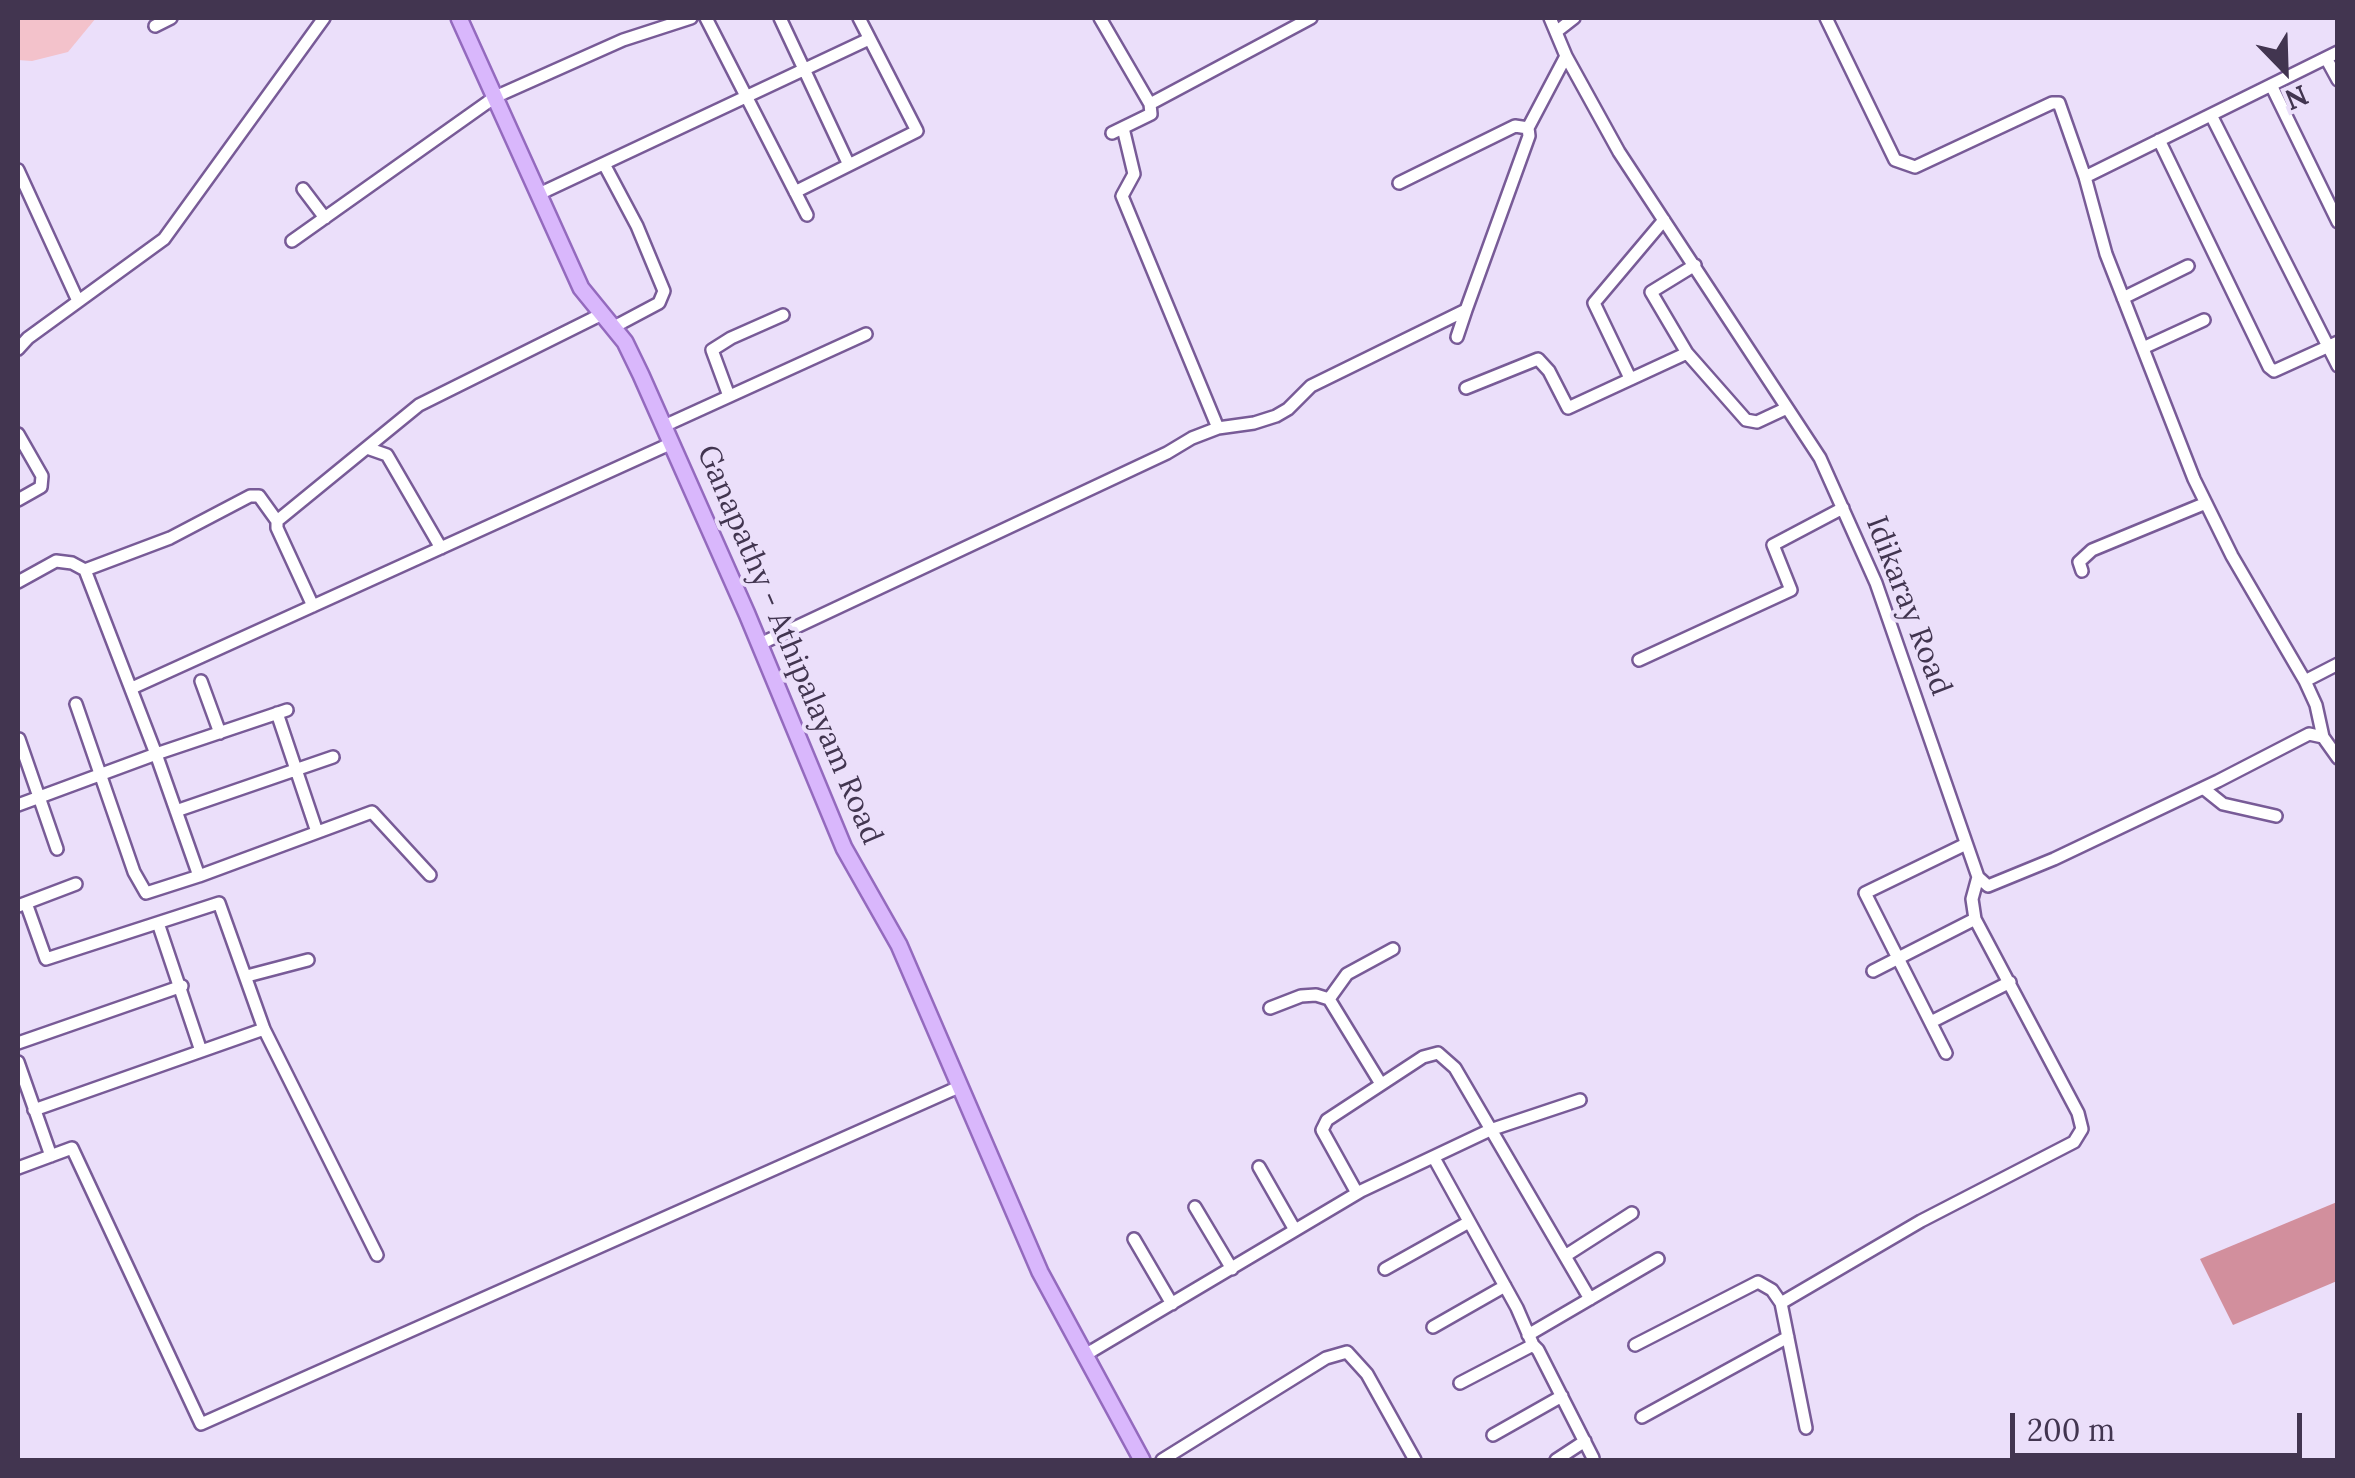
<!DOCTYPE html>
<html>
<head>
<meta charset="utf-8">
<style>
	body { margin:0 }
	#map { position:relative; width:2355px; height:1478px; overflow:hidden; background:#ebdffa; font-family:Lora,serif }
	canvas { display:block }
	.frame { position:absolute; inset:0; border:20px solid #423550; pointer-events:none }
	.north { position:absolute; left:2235px; top:20px; width:100px; height:100px; -webkit-text-stroke:8px #ebdffa; paint-order:stroke; rotate:157deg; font-size:28px; font-weight:700; line-height:40px; text-align:center; color:#423550 }
	.north::after { content:''; display:block; margin:auto; width:35px; height:45px; background:#423550; clip-path:polygon(50% 0,100% 100%,50% 72%,0 100%) }
	.scale { position:absolute; left:2010px; top:1413px; width:292px; height:45px; box-sizing:border-box; border:5px solid #423550; border-top:0; padding-left:12px; font-size:30px; line-height:35px; white-space:nowrap; color:#423550; -webkit-text-stroke:8px #ebdffa; paint-order:stroke }
</style>
</head>
<body>
<div id="map">
<canvas width="2355" height="1478"></canvas>
<div class="frame"></div>
<div class="north">N</div>
<div class="scale">200 m</div>
</div>
<script>
const context = document.querySelector('canvas').getContext('2d');
context.lineJoin = 'round';
function paint(path, color) { context.fillStyle = color; context.fill(path, 'evenodd'); }
const poly = rows => new Path2D(rows.map(r => 'M' + r).join(''));
function strokePath(path, color, width, dash) { context.strokeStyle = color; context.lineWidth = width; context.lineCap = dash ? 'butt' : 'round'; context.setLineDash(dash || []); context.stroke(path); }
function write(font, color, halo, rows, align = 'center') {
  context.font = font + ' Lora,serif'; context.lineWidth = 8; context.setLineDash([]); context.textBaseline = 'middle'; context.strokeStyle = halo; context.fillStyle = color; for (const [text, x, y, turn = 0] of rows) {
    context.save(); context.translate(x, y); context.rotate((+turn || 0) * Math.PI / 180); context.textAlign = isNaN(turn) ? turn : align; if (halo) context.strokeText(text, 0, 0); context.fillText(text, 0, 0); context.restore();
  }
}
const green = poly([
	[18,18,96,18,68,52,32,61,18,60]
]);
const forest = poly([
	[2337,1202,2337,1281,2233,1325,2200,1259]
]);
const minor = poly([
	[706,18,807,215],
	[780,18,849,165],
	[1100,18,1150,104],
	[1550,18,1566,56,1619,152,1820,458,1876,583,1978,877,1988,886,2054,859,2218,781,2309,734,2323,737,2338,758],
	[1826,18,1895,160,1915,167,2052,103,2059,103,2085,177,2338,52],
	[155,26,171,18],
	[1556,32,1574,18],
	[2326,58,2338,80],
	[2271,85,2338,222],
	[2211,115,2338,366],
	[1123,128,1134,174,1122,196,1218,428],
	[1112,133,1151,114,1150,104,1311,18],
	[2159,140,2269,367,2274,371,2338,342],
	[604,164,637,226,664,291,659,303,612,328],
	[18,170,78,301],
	[2085,177,2106,254,2194,479,2232,556,2305,681,2316,705,2323,737],
	[1399,183,1515,126,1528,128],
	[303,189,325,218],
	[795,192,917,131,859,18],
	[539,194,869,39],
	[292,241,495,97,623,40,691,18],
	[1695,265,1651,292,1687,353,1746,420,1757,422,1787,408],
	[2123,298,2188,266],
	[1466,310,1529,136,1528,128,1566,56],
	[2143,348,2204,320],
	[18,349,28,338,164,239,324,18],
	[1630,378,1594,303,1664,220],
	[1466,388,1538,359,1549,371,1568,408,1687,353],
	[729,396,712,350,731,338,783,315],
	[664,426,866,334],
	[18,434,42,476,41,487,18,500],
	[367,448,387,455,441,548],
	[277,521,419,405,600,315],
	[85,570,170,538,250,496,259,496,277,521,277,528,313,606],
	[2082,571,2079,562,2092,550,2206,503],
	[18,582,56,561,72,563,85,570,156,754,18,805],
	[760,644,1167,453,1192,438,1218,428,1254,423,1276,416,1288,409,1311,386,1466,310,1457,337],
	[1639,660,1791,590,1773,545,1843,508],
	[201,681,220,733],
	[2305,681,2338,664],
	[132,688,672,443],
	[76,704,134,872,146,893,199,876],
	[287,710,156,754,199,876,372,812,430,875],
	[277,713,317,832],
	[19,739,57,849],
	[2203,788,2223,804,2276,816],
	[176,811,333,757],
	[26,903,76,884],
	[18,906,26,903,46,959,219,903,264,1029,377,1255],
	[158,923,201,1051],
	[1873,971,1975,919],
	[247,976,308,960],
	[1270,1008,1301,996,1316,995,1329,999],
	[1931,1022,2010,982],
	[18,1043,182,986],
	[1946,1053,1865,893,1966,844],
	[18,1062,51,1156],
	[1381,1084,1329,999,1347,974,1393,949],
	[34,1110,264,1029],
	[1434,1158,1517,1308,1533,1345,1538,1350,1593,1458],
	[1259,1167,1295,1230],
	[18,1168,72,1148,201,1424,961,1086],
	[1357,1193,1322,1130,1327,1120,1423,1057,1438,1053,1455,1068,1590,1299],
	[1195,1207,1232,1269],
	[1134,1239,1172,1304],
	[1565,1256,1632,1213],
	[1385,1269,1469,1222],
	[1433,1327,1505,1286],
	[1528,1335,1658,1259],
	[1635,1345,1758,1282,1772,1290,1781,1303],
	[1085,1355,1361,1191,1490,1130,1580,1100],
	[1460,1383,1533,1345],
	[1642,1417,1788,1337],
	[1806,1428,1781,1303,1921,1221,2074,1142,2082,1129,2078,1113,1975,919,1972,899,1978,877],
	[1493,1435,1562,1396],
	[1162,1460,1326,1358,1347,1352,1367,1374,1415,1460],
	[1556,1460,1585,1441]
]);
const major = poly([
	[459,18,581,288,625,342,641,375,747,614,844,848,899,945,1040,1272,1142,1460]
]);
const streetNames = [
	["Idikaray Road",1908,606,69],
	["Ganapathy - Athipalayam Road",789,645,67]
];
paint(green, '#f3c2cb');
paint(forest, '#d28f9d');
strokePath(minor, '#785b97', 16);
strokePath(major, '#946abe', 20);
strokePath(minor, '#fff', 11);
strokePath(major, '#d9b7fc', 15);
write('30px', '#423550', '#ebdffa', streetNames);
</script>
</body>
</html>
